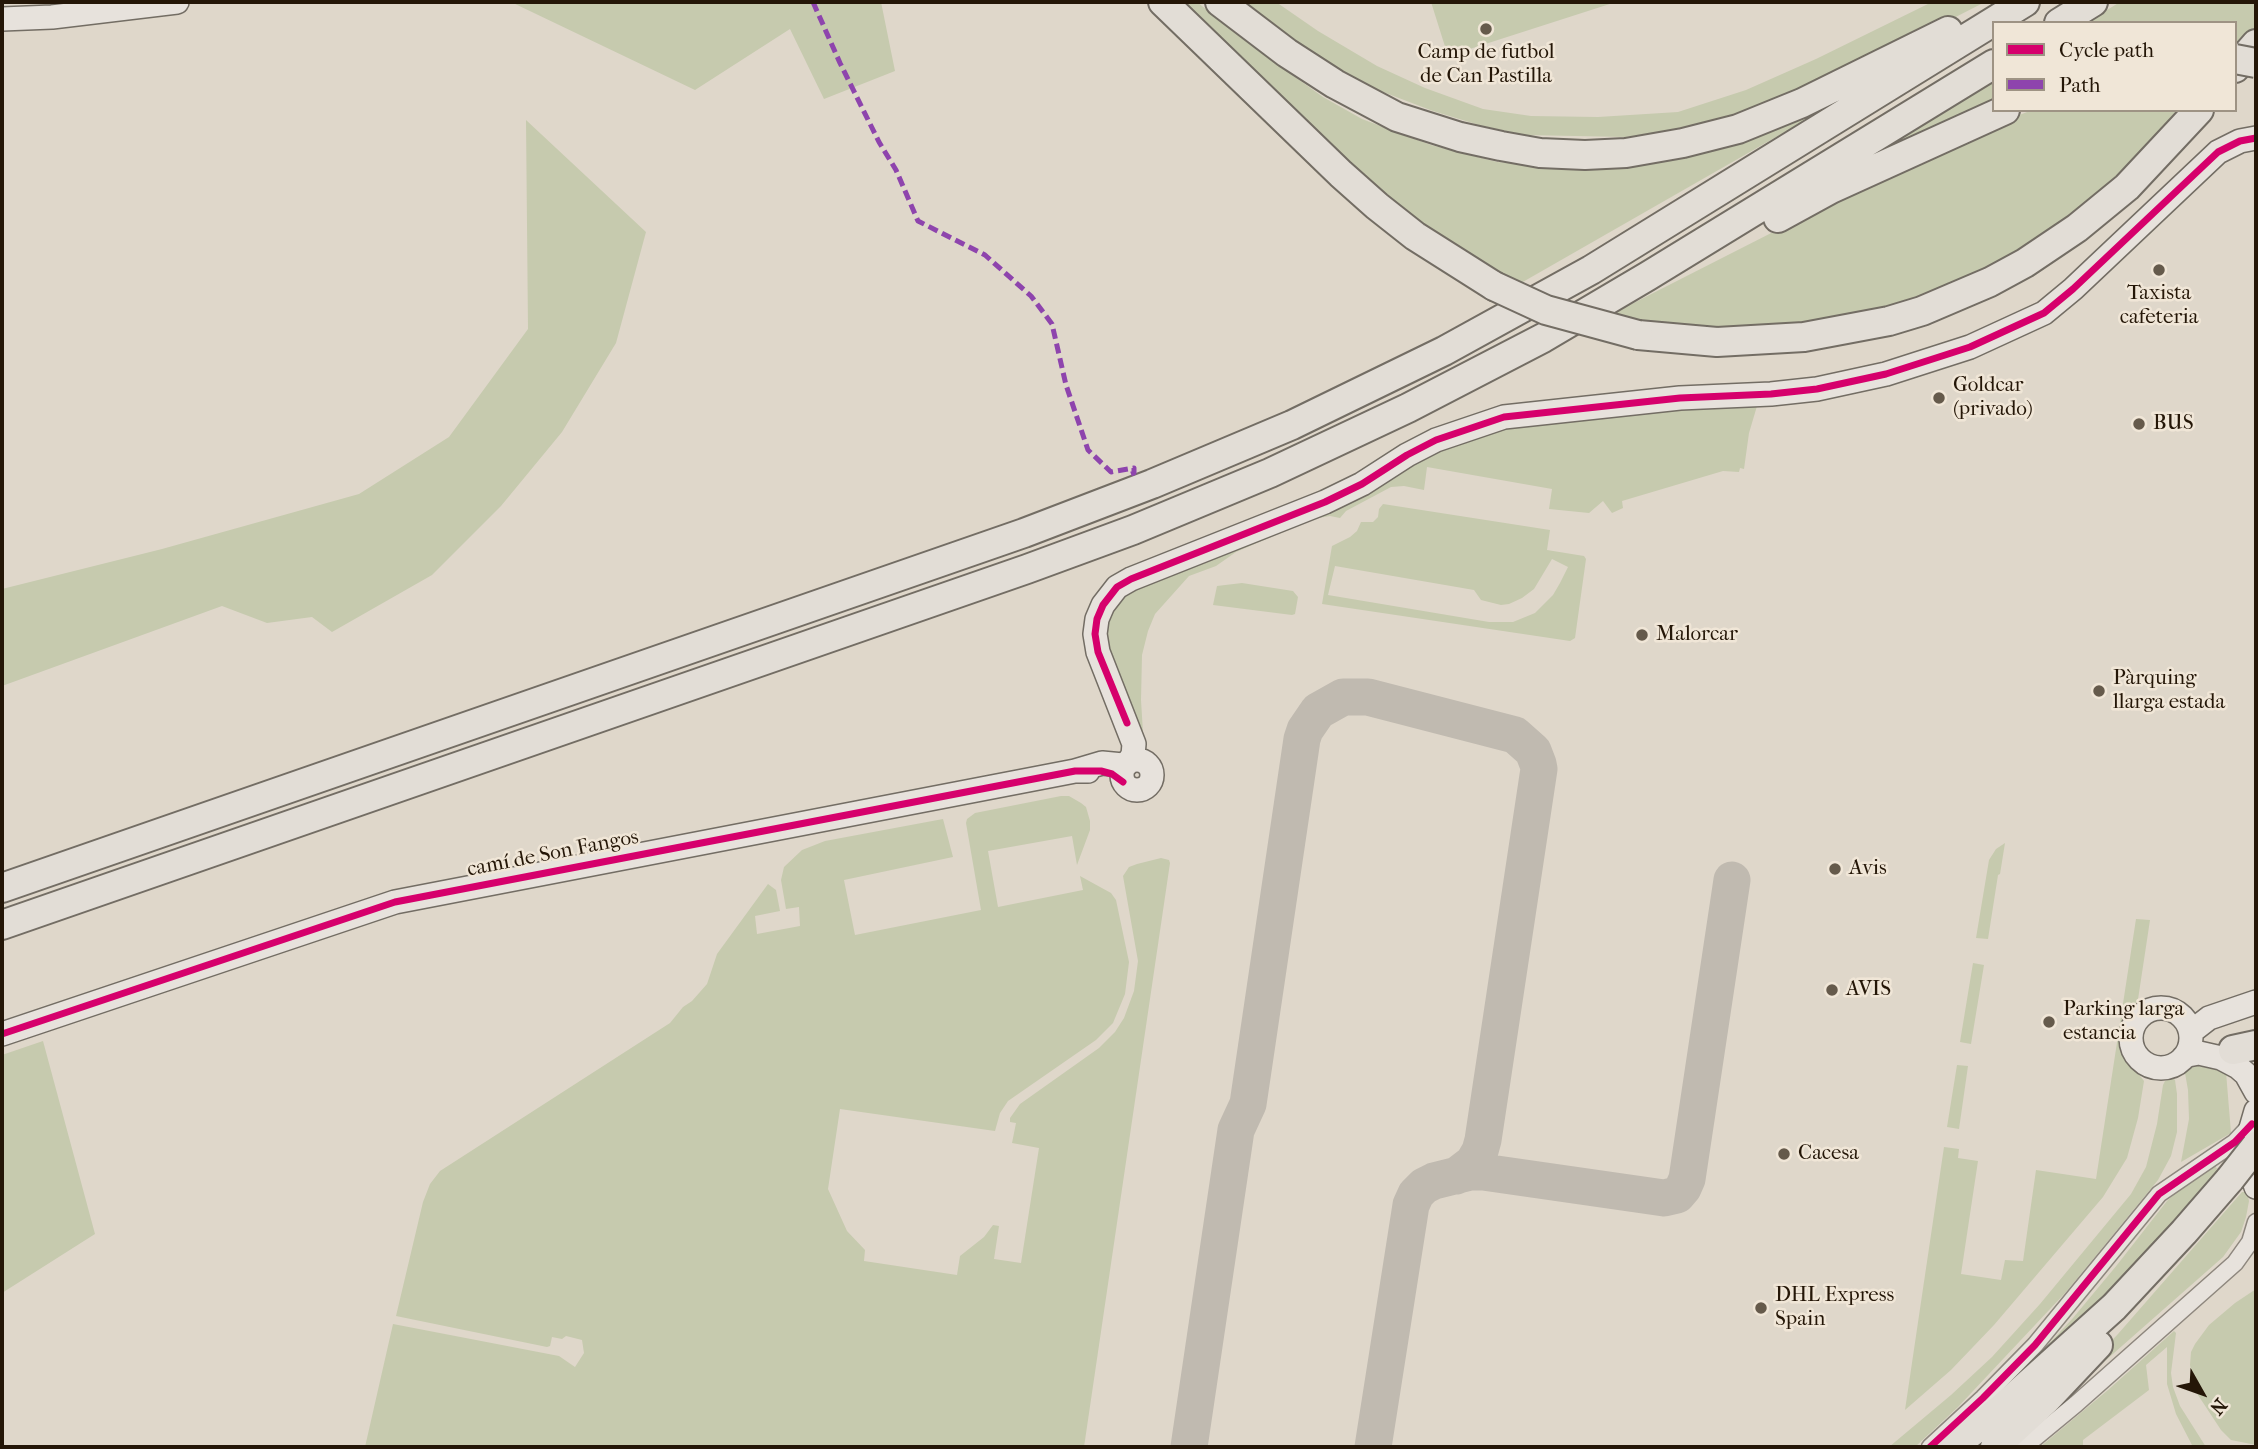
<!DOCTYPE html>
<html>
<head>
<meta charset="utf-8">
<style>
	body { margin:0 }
	#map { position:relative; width:2258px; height:1449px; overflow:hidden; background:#dfd7ca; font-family:"IM FELL French Canon",serif }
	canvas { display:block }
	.frame { position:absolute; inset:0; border:4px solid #241607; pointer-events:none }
	.legend { position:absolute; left:1992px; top:21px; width:245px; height:91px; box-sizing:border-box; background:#f0e6d7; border:2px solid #9e9384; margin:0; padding:9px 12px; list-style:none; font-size:21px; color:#241607 }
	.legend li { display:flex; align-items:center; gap:14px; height:35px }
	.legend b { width:35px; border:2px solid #9e9384 }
	.north { position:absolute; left:2167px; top:1358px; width:70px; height:70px; -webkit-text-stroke:5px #f0e6d7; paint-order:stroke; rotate:130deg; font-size:19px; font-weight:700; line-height:28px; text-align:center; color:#241607 }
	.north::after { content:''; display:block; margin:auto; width:24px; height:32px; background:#241607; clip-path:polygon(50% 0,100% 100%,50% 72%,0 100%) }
</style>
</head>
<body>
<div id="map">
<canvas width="2258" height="1449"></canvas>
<div class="frame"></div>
<ul class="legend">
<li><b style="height:9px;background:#d6006c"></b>Cycle path</li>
<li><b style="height:9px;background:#8e44ad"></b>Path</li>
</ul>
<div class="north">N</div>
</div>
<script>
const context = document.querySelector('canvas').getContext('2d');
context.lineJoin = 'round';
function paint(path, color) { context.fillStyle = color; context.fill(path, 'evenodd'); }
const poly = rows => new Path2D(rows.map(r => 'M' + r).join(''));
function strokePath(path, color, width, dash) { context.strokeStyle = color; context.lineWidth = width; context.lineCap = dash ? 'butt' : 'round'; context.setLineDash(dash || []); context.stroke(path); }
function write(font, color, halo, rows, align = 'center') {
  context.font = font + ' "IM FELL French Canon",serif'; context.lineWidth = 5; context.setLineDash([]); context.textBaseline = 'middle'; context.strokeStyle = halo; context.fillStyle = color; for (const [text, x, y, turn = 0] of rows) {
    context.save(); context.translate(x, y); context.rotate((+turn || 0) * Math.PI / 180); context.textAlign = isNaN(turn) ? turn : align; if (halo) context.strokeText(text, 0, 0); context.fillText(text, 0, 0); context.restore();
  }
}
const green = poly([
	[511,2,881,2,895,71,824,99,790,29,695,90],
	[1177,2,1197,2,1248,43,1323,97,1362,119,1431,145,1497,162,1565,167,1623,168,1697,154,1846,97,1521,283,1498,276,1388,203],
	[1239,2,1276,2,1318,31,1377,66,1425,88,1483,109,1531,116,1598,117,1678,112,1746,90,1816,59,1932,2,1985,2,1899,46,1734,116,1682,129,1626,137,1524,135,1479,125,1433,111,1362,84,1305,50],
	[1431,2,1616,2,1448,56],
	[2120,2,2256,2,2256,26,2236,50,2235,23,2086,23],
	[1994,79,1994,104,1824,183],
	[2032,110,2184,110,2140,157,2058,229,1995,265,1906,304,1803,322,1738,328,1669,328,1612,314,1783,227,1997,124],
	[526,120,646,232,616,343,562,432,501,506,432,575,332,632,312,617,267,623,222,606,2,686,2,589,162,549,359,494,449,437,528,329],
	[1757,406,1749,433,1744,469,1740,468,1739,472,1723,471,1622,501,1623,508,1612,513,1603,501,1589,513,1549,509,1552,489,1427,467,1424,490,1404,486,1391,487,1346,511,1340,518,1330,516,1313,519,1236,552,1216,566,1189,576,1155,614,1148,631,1142,655,1141,700,1143,733,1112,662,1105,638,1109,614,1124,594,1402,465,1483,432,1601,412],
	[1383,504,1550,530,1547,550,1584,556,1586,559,1575,638,1570,641,1322,604,1332,546,1350,537,1357,531,1361,522,1373,522,1378,517,1379,509],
	[1552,559,1568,567,1560,583,1553,595,1535,613,1513,622,1489,622,1328,595,1335,566,1474,590,1481,600,1501,605,1509,604,1522,598,1534,589],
	[1242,583,1293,591,1298,597,1295,614,1292,615,1213,605,1217,586],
	[1061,796,1069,796,1081,803,1086,807,1090,821,1090,830,1077,865,1072,836,988,851,998,907,1083,890,1080,876,1111,893,1116,900,1129,962,1125,994,1113,1023,1096,1040,1008,1101,1000,1113,995,1131,840,1109,828,1189,847,1231,865,1250,864,1261,957,1275,960,1256,984,1237,993,1225,999,1226,994,1259,1021,1263,1039,1148,1012,1143,1016,1123,1010,1122,1010,1118,1020,1104,1099,1048,1115,1032,1124,1018,1134,991,1138,961,1123,876,1129,867,1137,864,1161,858,1169,860,1170,863,1084,1447,365,1447,393,1324,559,1356,575,1367,584,1353,582,1340,566,1336,562,1339,552,1337,550,1346,547,1347,396,1316,423,1202,430,1184,440,1171,670,1023,683,1007,692,1001,707,984,717,954,768,884,776,890,780,911,755,916,757,934,800,926,799,907,786,909,781,880,784,867,802,850,825,841,943,819,953,857,844,880,855,935,981,910,966,823,967,819,975,813],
	[2005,843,2000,874,1998,875,1988,939,1976,938,1989,860,1996,849],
	[2136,919,2150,920,2137,1006,2127,1017,2122,1039,2122,1047,2128,1060,2144,1081,2138,1118,2127,1158,2103,1197,1994,1325,1951,1370,1905,1410,1944,1147,1959,1149,1958,1158,1978,1161,1961,1274,2001,1280,2005,1260,2023,1261,2036,1170,2096,1179],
	[1973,963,1984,965,1971,1044,1960,1042],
	[43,1041,95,1234,2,1293,2,1055],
	[1957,1065,1968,1066,1959,1129,1947,1127],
	[2193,1065,2226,1072,2231,1133,2181,1162,2189,1119,2188,1090,2185,1073],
	[2173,1078,2175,1080,2177,1094,2177,1132,2171,1156,2158,1180,2066,1292,1958,1407,1915,1447,1889,1447,1951,1395,1992,1357,2040,1304,2131,1194,2146,1167,2157,1124,2163,1085,2165,1081],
	[2215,1166,2218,1170,2190,1206,2102,1300,2017,1378,2073,1318,2117,1265,2167,1201,2177,1191],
	[2242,1192,2247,1192,2249,1201,2246,1217,2241,1232,2223,1257,2072,1390,2070,1384,2118,1334],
	[2256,1289,2256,1445,2231,1440,2221,1430,2196,1392,2190,1365,2191,1352,2195,1344,2209,1325,2235,1303],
	[2174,1331,2176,1333,2171,1373,2173,1387,2180,1406,2206,1447,2193,1447,2176,1414,2167,1384,2167,1347,2146,1365,2149,1390,2083,1440,2083,1447,2040,1447,2108,1390]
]);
const taxiway = poly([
	[1189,1447,1236,1130,1248,1104,1302,739,1305,730,1318,711,1343,697,1368,697,1515,735,1533,751,1538,764,1539,769,1483,1140,1480,1151,1473,1163,1456,1176],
	[1373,1447,1411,1205,1416,1194,1424,1186,1434,1181,1470,1172,1483,1172,1664,1198,1677,1195,1683,1188,1687,1179,1732,880]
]);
const street = poly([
	[1930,1447,1983,1398,2035,1345,2159,1194,2235,1142,2250,1126],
	[2024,1447,2076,1404,2235,1263,2250,1242,2256,1222]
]);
const secondary = poly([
	[2,19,52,17,177,2],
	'1122 775a15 15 0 1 1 30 0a15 15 0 1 1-30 0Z',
	[1075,771,1102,763,1123,765,1127,764,1133,755,1134,744,1098,652,1095,634,1097,619,1103,605,1117,587,1131,579,1325,502,1362,484,1407,455,1436,440,1504,417,1680,398,1771,394,1817,389,1886,374,1970,347,2044,313,2073,289,2218,152,2240,141,2256,138],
	'2131 1038a30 30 0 1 1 60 0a30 30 0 1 1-60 0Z',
	[2191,1032,2209,1018,2256,1002],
	[2,1034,395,902,1075,771,1088,771],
	[2183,1058,2188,1055,2199,1053,2221,1058,2238,1067,2246,1074,2256,1092],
	[2256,1111,2249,1135,2247,1149,2249,1166,2256,1187]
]);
const highway = poly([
	[1163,2,1341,174,1377,206,1415,236,1494,286],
	[1220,2,1287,53,1335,84,1397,117,1460,137,1501,146,1540,153,1585,155,1626,153,1683,143,1738,129,1802,103,1948,31],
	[2059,23,2093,2],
	[2235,68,2256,44],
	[1778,218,1831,189,2005,110],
	[1638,335,1717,342,1804,337,1889,321,1922,311,1990,282,2025,263,2077,228,2127,187,2199,110],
	[2,888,1024,533,1152,484,1292,425,1444,351,1591,270,2025,2],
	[2,925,1027,569,1133,530,1270,473,1408,408,1543,338,1648,276,1994,64],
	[2233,1050,2256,1045],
	[1953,1447,2002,1408,2114,1307,2184,1232,2230,1179],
	[1995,1447,2047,1399,2098,1345]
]);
const highwayBridge = poly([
	[2235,59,2256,63],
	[1494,286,1546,310,1638,335],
	[2230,1179,2256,1146]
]);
const quiet = poly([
	[813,2,840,63,879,142,896,170,918,221,985,255,1031,296,1052,324,1066,385,1088,450,1111,472,1134,468,1134,473,1131,474]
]);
const cycleway = poly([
	[1127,723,1098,652,1095,634,1097,619,1103,605,1117,587,1131,579,1325,502,1362,484,1407,455,1436,440,1504,417,1680,398,1771,394,1817,389,1886,374,1970,347,2044,313,2073,289,2218,152,2240,141,2256,138],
	[2,1034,395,902,1075,771,1101,771,1112,774,1123,782],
	[1930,1447,1983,1398,2035,1345,2159,1194,2235,1142,2252,1124]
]);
const markers = [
	[1486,29,7,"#655a4b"],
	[2159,270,7,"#655a4b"],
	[1939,398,7,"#655a4b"],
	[2139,424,7,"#655a4b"],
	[1642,635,7,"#655a4b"],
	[2099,691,7,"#655a4b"],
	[1835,869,7,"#655a4b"],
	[1832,990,7,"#655a4b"],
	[2049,1022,7,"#655a4b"],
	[1784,1154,7,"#655a4b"],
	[1761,1308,7,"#655a4b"]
];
const poiNames = [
	["Camp de futbol",1486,53,"center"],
	["de Can Pastilla",1486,77,"center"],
	["Taxista",2159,294,"center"],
	["cafeteria",2159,318,"center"],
	["Goldcar",1953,386],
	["(privado)",1953,410],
	["BUS",2153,424],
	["Malorcar",1656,635],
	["Pàrquing",2113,679],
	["llarga estada",2113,703],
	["Avis",1849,869],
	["AVIS",1846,990],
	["Parking larga",2063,1010],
	["estancia",2063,1034],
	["Cacesa",1798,1154],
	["DHL Express",1775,1296],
	["Spain",1775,1320]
];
const streetNames = [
	["camí de Son Fangos",553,854,-11]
];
paint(green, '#c6caae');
strokePath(taxiway, '#c0bab0', 37);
strokePath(street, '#8e877e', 19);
strokePath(secondary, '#736d64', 26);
strokePath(highway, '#736d64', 32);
strokePath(street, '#e7e2dc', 16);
strokePath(secondary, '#e7e2dc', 23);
strokePath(highway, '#e2ddd6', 28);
strokePath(highwayBridge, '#736d64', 32, []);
strokePath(highwayBridge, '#e2ddd6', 28);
strokePath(quiet, '#8e44ad', 5, [10, 5]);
strokePath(cycleway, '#d6006c', 7);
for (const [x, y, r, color] of markers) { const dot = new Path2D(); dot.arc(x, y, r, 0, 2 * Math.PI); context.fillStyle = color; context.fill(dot); strokePath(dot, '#f0e6d7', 2.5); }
write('21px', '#241607', '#f0e6d7', poiNames, 'left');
write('21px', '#241607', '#f0e6d7', streetNames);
</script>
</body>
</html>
